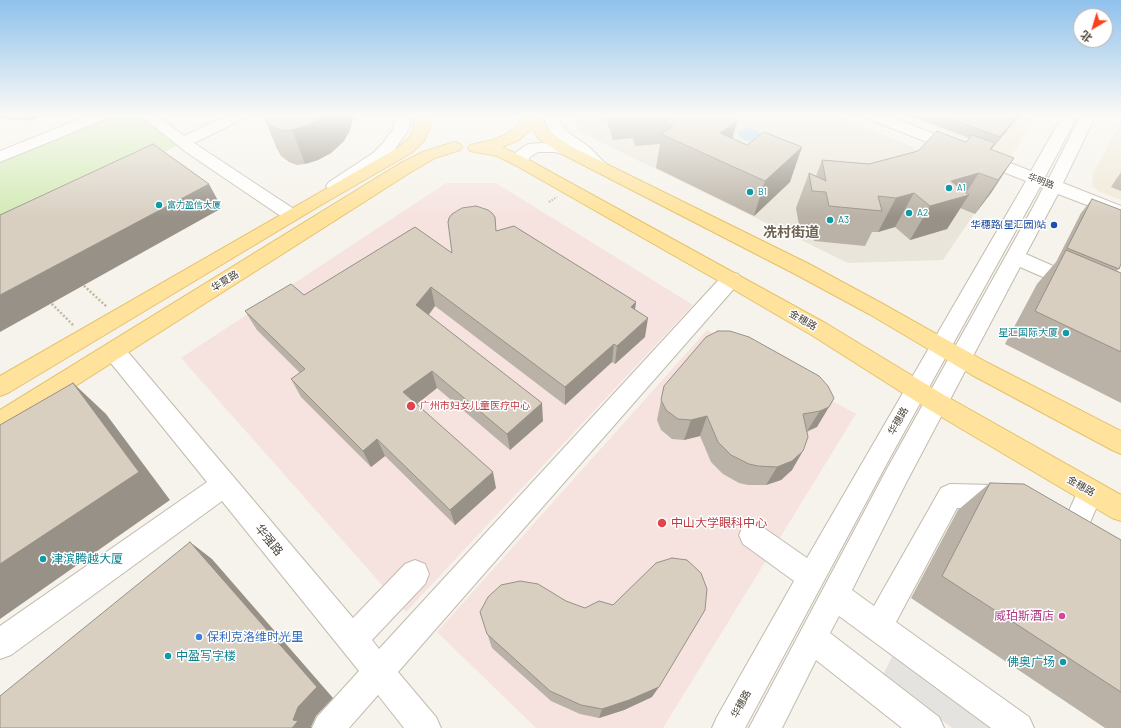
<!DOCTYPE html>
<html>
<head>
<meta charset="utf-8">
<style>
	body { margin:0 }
	#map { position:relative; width:1121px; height:728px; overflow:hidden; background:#f6f3ec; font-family:Barlow,"Noto Sans SC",sans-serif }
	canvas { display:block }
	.north { position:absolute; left:1073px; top:8px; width:40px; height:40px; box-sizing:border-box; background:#fff; border:1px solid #b7b4b0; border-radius:50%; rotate:218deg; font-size:11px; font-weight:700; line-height:16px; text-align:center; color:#4b4439 }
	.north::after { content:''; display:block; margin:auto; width:14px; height:18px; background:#fc3f1d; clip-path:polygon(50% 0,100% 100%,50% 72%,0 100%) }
</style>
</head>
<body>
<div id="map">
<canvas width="1121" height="728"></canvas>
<div class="north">北</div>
</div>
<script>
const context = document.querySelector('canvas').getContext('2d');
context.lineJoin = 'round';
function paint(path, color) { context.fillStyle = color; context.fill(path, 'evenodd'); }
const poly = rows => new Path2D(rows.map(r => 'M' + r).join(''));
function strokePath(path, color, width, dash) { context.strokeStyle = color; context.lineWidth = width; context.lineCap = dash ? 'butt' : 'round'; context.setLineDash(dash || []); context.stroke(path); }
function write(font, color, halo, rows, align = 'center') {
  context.font = font + ' Barlow,"Noto Sans SC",sans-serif'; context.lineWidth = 3; context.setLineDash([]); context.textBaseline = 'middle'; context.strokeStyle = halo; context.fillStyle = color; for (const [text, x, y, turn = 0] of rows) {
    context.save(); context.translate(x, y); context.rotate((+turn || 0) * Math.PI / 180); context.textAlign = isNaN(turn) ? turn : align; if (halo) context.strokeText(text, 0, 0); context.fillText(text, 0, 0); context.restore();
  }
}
const residential = poly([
	[574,115,835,115,996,181,943,260,848,263,580,132,574,119]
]);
const education = poly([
	[902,115,1037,115,1011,157],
	[1121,122,1121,200,1100,192,1092,186,1093,174]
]);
const medical = poly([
	[446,183,496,183,693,305,406,612,181,358],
	[707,330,856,414,663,728,536,728,437,632]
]);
const green = poly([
	[112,115,138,115,181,144,0,229,0,162]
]);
const parking = poly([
	[899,642,1018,728,952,728,883,675]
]);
const water = poly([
	[746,128,754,129,769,137,798,145,801,147,802,150,796,156,754,140,748,141,741,138,738,134,738,132]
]);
const pathFar1 = poly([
	[549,202,557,197]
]);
const path = poly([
	[81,283,107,307],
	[49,301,73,325]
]);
const minor = poly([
	[90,115,110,115,108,118,0,162,0,151,90,115],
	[140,115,157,115,184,136,228,115,247,115,245,118,194,143,297,211,300,215,297,219,291,221,285,219,186,152,140,115],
	[394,115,410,115,411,121,409,129,395,149,385,159,341,190,335,191,329,190,326,186,329,182,373,153,383,143,393,129,395,121,394,115],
	[542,115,557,115,562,126,568,132,589,147,606,164,608,167,606,170,600,172,594,170,574,151,572,153,566,155,555,152,538,152,530,157,527,165,521,167,515,165,513,162,514,155,516,152,528,144,556,142,565,145,550,131,542,115],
	[864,115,885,115,1031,171,1063,115,1078,115,1045,177,1049,178,1081,115,1096,115,1063,183,1121,206,1121,218,1058,194,1026,254,1121,296,1121,311,1020,267,906,483,852,590,874,606,941,488,950,484,994,485,1011,493,1015,501,1011,509,1002,513,992,509,957,508,896,622,1029,717,1034,728,991,728,839,616,830,633,939,717,944,728,902,728,816,660,782,728,749,728,888,467,1032,209,1043,188,1040,187,892,454,745,728,712,728,717,717,794,581,743,544,739,535,743,526,752,522,761,526,807,558,1026,181,866,118,864,115],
	[731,272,738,274,741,279,738,284,398,672,436,717,441,728,404,728,378,695,349,728,312,728,317,717,359,671,222,501,11,655,0,659,0,626,207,482,106,357,103,351,106,345,114,343,122,345,353,618,405,564,415,560,425,564,429,574,425,584,372,640,379,649,724,274,731,272],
	[1090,480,1099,484,1103,492,1078,551,1068,555,1058,551,1055,542,1081,484,1090,480]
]);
const major = poly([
	[414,115,430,115,430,128,423,142,411,153,316,208,8,393,0,396,0,376,399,147,410,137,414,128,414,115],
	[520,115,539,115,551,133,572,147,809,264,883,304,988,363,1121,431,1121,454,1112,450,972,375,869,314,795,274,560,153,539,139,532,128,519,140,502,147,527,159,827,324,944,395,1121,495,1121,521,1112,518,928,409,813,336,724,284,515,165,497,156,470,151,468,148,470,145,493,140,507,134,520,123,520,115],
	[454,142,460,144,462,147,460,150,435,158,411,172,8,429,0,432,0,410,399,164,423,152,454,142]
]);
const wall = poly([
	[0,115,47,115,28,121,1,119,0,118],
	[263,115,353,115,353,119,350,130,344,141,331,153,318,160,305,164,297,165,289,162,281,156,277,149],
	[605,115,689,115,690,116,737,121,732,138,790,182,754,216,656,168,660,144,635,146,633,138,613,140],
	[908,115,1020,115,991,150,1014,158,991,193,975,214,960,208,947,229,910,240,895,227,878,232,872,232,865,246,814,241,812,226,799,225,796,208,809,173,816,176,822,160,869,164,966,142,969,138],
	[1121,172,1121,191,1111,187],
	[1092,199,1119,269,1116,271,1121,273,1121,403,1005,344,1037,284,1056,262,1081,213],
	[496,231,636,302,635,309,645,337,615,364,612,362,565,405,435,306,429,315,543,421,510,450,437,388,417,404,496,488,455,525,385,456,371,467,301,397,291,379,300,373,257,330,245,311,452,253],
	[664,386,828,386,817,427,807,432,792,470,781,480,766,485,748,485,739,483,723,474,711,462,700,436,684,440,672,439,661,430,657,420],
	[990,483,1121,540,1121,728,1105,728,911,598,958,510],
	[480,612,652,697,624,710,599,718,580,714,551,701,492,648]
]);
const shadedWall = poly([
	[24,115,47,115,28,121],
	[324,115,353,115,353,119,350,130,344,141,331,153,318,160,305,164,292,130],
	[1018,115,1020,115,993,147,1000,137],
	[737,121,728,155,720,133],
	[995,143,977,173,979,173,964,196,969,195,947,229,910,240,930,206,951,181,990,149],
	[802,147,790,182,754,216,765,181],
	[1014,158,991,193,975,214,998,180],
	[209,184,222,208,0,332,0,295],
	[914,193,895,227,878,232,896,198],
	[431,287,435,306,421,324,416,305],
	[636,302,633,321,631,307],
	[648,318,645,337,615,364,617,346],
	[614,344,612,362,565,405,565,387],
	[432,371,437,388,409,410,403,392],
	[73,383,106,414,170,500,0,619,0,564],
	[542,403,543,421,510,450,507,434],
	[829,407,817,427,807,431,820,411],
	[707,416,700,436,684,440,691,420],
	[377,439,385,456,371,467,363,451],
	[803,451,792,470,781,480,766,485,777,467],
	[493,472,496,488,455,525,450,510],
	[190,542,212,559,333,698,316,716,311,727,312,728,292,728,293,720],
	[659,687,652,697,624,710,599,718,602,709]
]);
const building = poly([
	[263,115,324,115,320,119,306,126,292,130,284,131,275,128,267,122,263,115],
	[674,115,689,115,690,116,690,115,723,115,737,121,720,133,747,145,764,132,802,147,765,181,661,134,673,126,664,122,674,115],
	[940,115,1018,115,1000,137,940,115],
	[937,131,966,142,972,135,995,143,990,149,1014,158,998,180,979,173,951,181,969,195,930,206,914,193,896,198,878,196,882,211,829,206,826,192,812,191,809,173,826,181,822,160,869,164,918,151,937,131],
	[153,144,209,184,0,295,0,215,153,144],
	[1092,199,1121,210,1121,264,1119,269,1067,248,1092,199],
	[476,206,488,210,492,213,495,217,496,231,514,226,636,302,631,307,648,318,617,346,614,344,565,387,431,287,416,305,542,403,507,434,432,371,403,392,493,472,450,510,377,439,363,451,291,379,305,369,245,311,291,284,304,295,415,227,452,253,448,222,449,218,452,214,462,208,476,206],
	[1066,250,1121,273,1121,352,1035,311,1066,250],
	[718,331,730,331,749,337,819,376,828,386,834,398,829,407,820,411,803,414,808,437,803,451,792,461,777,467,758,466,749,464,731,455,718,442,707,416,691,420,678,419,666,410,661,400,664,386,706,337,718,331],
	[73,383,139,472,0,564,0,425,73,383],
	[990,483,1024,484,1121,540,1121,692,942,576,990,483],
	[190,542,317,687,298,707,293,720,298,721,292,728,0,728,0,696,190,542],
	[672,558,687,560,701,573,707,589,705,610,659,687,629,700,602,709,581,705,550,691,487,634,480,612,488,597,501,585,520,581,538,584,566,601,585,608,599,601,613,605,656,563,672,558]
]);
const markers = [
	[949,188,4,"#0f9aa8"],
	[750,192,4,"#0f9aa8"],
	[159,205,4,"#0f9aa8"],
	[909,213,4,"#0f9aa8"],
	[830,220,4,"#0f9aa8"],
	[1054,225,4,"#1a4fb4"],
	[1066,333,4,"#0f9aa8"],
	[411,406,5,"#e0444e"],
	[662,523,5,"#e0444e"],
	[43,559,4,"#0f9aa8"],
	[1062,616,4,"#d1479c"],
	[199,637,4,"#3f7fe0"],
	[168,656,4,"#0f9aa8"],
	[1063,662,4,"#0f9aa8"]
];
const farStreetnames = [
	["华明路",1041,181,21]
];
const farCulturenames = [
	["A1",957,188],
	["B1",758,192],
	["富力盈信大厦",167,205]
];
const cultureNames = [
	["A2",917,213],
	["A3",838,220],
	["星汇国际大厦",1058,333,"right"]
];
const transitNames = [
	["华穗路(星汇园)站",1046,225]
];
const streetNames = [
	["华夏路",225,281,-32],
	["金穗路",803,320,30],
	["华穗路",898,421,-60],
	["金穗路",1081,486,30],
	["华穗路",741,704,-61]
];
const healthNames = [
	["广州市妇女儿童医疗中心",420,406]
];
const nearHealthnames = [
	["中山大学眼科中心",671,523]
];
const nearStreetnames = [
	["华强路",269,540,51]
];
const nearCulturenames = [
	["津滨腾越大厦",51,559],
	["中盈写字楼",176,656],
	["佛奥广场",1055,662,"right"]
];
const nearHotelnames = [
	["威珀斯酒店",1054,616]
];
const nearShopnames = [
	["保利克洛维时光里",207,637]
];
const districtNames = [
	["冼村街道",791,232]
];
paint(residential, '#eae5da');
paint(education, '#efe8d6');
paint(medical, '#f6e3e0');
paint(green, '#d2eab5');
paint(parking, '#e5e3e0');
paint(water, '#a9d4f2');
strokePath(minor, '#c2bbae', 2);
strokePath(major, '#e6c16a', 2);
strokePath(pathFar1, '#c4b79f', 2, [1.5, 1.5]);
strokePath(path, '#c4b79f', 2.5, [2, 2]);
paint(minor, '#fff');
paint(major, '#ffe39c');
paint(wall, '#bab2a6');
paint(shadedWall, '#979187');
paint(building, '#d8cfc1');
strokePath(building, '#979187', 1);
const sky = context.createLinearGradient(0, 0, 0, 217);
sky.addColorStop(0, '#8fc1ec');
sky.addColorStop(0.53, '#fbfaf6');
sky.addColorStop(1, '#fbfaf600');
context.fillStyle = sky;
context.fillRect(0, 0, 1121, 217);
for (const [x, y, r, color] of markers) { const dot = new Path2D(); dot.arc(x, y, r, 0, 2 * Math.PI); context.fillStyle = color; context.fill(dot); strokePath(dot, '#fff', 1.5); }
write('9px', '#4b4439', '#fff', farStreetnames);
write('9px', '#0d838f', '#fff', farCulturenames, 'left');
write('10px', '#0d838f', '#fff', cultureNames, 'left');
write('10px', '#164399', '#fff', transitNames, 'right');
write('10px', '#4b4439', '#fff', streetNames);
write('10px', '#be3a42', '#fff', healthNames, 'left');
write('12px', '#be3a42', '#fff', nearHealthnames, 'left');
write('12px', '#4b4439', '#fff', nearStreetnames);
write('12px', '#0d838f', '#fff', nearCulturenames, 'left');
write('12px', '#b23c85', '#fff', nearHotelnames, 'right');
write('12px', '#366cbe', '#fff', nearShopnames, 'left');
write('bold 14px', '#6e6250', '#fff', districtNames);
</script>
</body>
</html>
